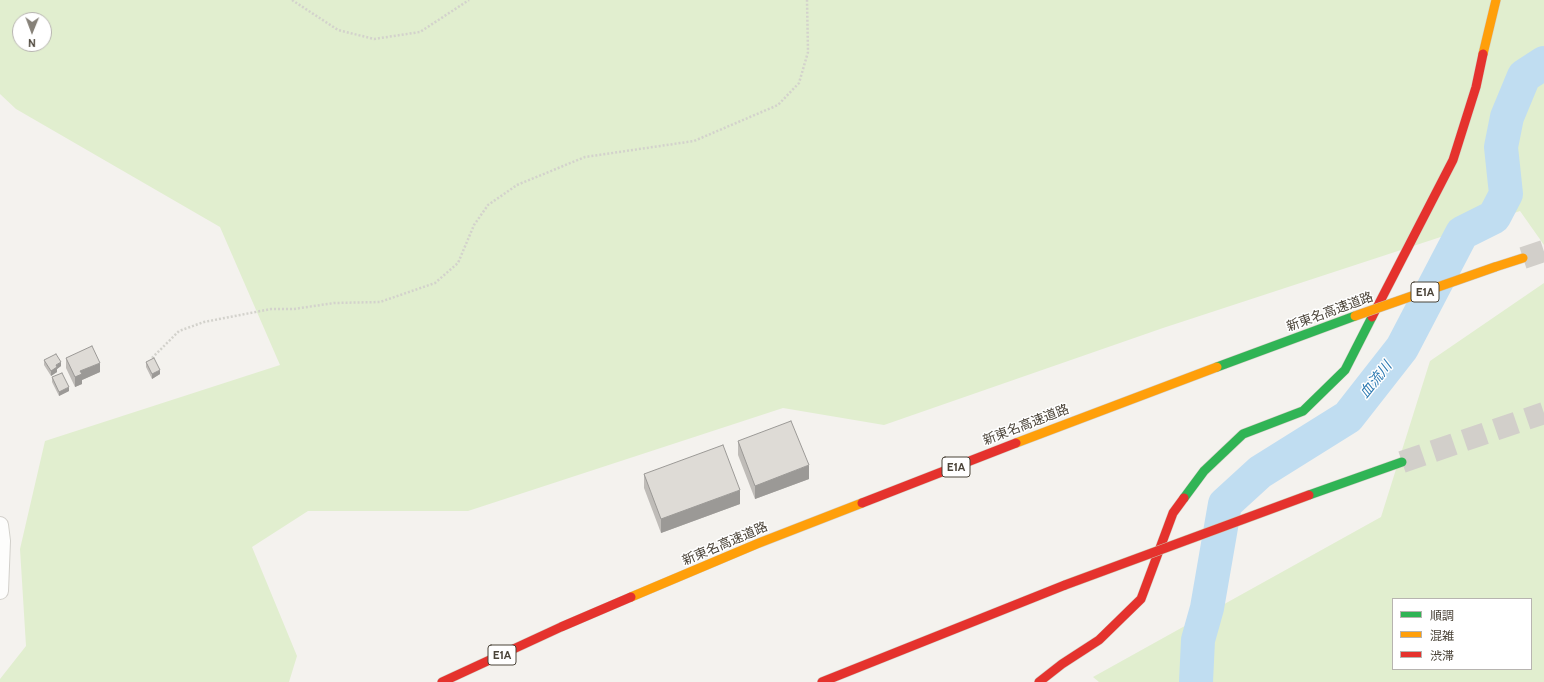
<!DOCTYPE html>
<html>
<head>
<meta charset="utf-8">
<style>
	body { margin:0 }
	#map { position:relative; width:1544px; height:682px; overflow:hidden; background:#f4f2ee; font-family:Cabin,"Noto Sans JP",sans-serif }
	canvas { display:block }
	.legend { position:absolute; left:1392px; top:598px; width:140px; height:72px; box-sizing:border-box; background:#fff; border:1px solid #b7b4b0; margin:0; padding:5px 7px; list-style:none; font-size:12px; color:#4b4439 }
	.legend li { display:flex; align-items:center; gap:8px; height:20px }
	.legend b { width:20px; border:1px solid #b7b4b0 }
	.north { position:absolute; left:12px; top:12px; width:40px; height:40px; box-sizing:border-box; background:#fff; border:1px solid #b7b4b0; border-radius:50%; rotate:181deg; font-size:11px; font-weight:700; line-height:16px; text-align:center; color:#4b4439 }
	.north::after { content:''; display:block; margin:auto; width:14px; height:18px; background:#868178; clip-path:polygon(50% 0,100% 100%,50% 72%,0 100%) }
</style>
</head>
<body>
<div id="map">
<canvas width="1544" height="682"></canvas>
<ul class="legend">
<li><b style="height:5px;background:#30b455"></b>順調</li>
<li><b style="height:5px;background:#ff9f0a"></b>混雑</li>
<li><b style="height:5px;background:#e5322d"></b>渋滞</li>
</ul>
<div class="north">N</div>
</div>
<script>
const context = document.querySelector('canvas').getContext('2d');
context.lineJoin = 'round';
function paint(path, color) { context.fillStyle = color; context.fill(path, 'evenodd'); }
const poly = rows => new Path2D(rows.map(r => 'M' + r).join(''));
function strokePath(path, color, width, dash) { context.strokeStyle = color; context.lineWidth = width; context.lineCap = dash ? 'butt' : 'round'; context.setLineDash(dash || []); context.stroke(path); }
function write(font, color, halo, rows, align = 'center') {
  context.font = font + ' Cabin,"Noto Sans JP",sans-serif'; context.lineWidth = 3; context.setLineDash([]); context.textBaseline = 'middle'; context.strokeStyle = halo; context.fillStyle = color; for (const [text, x, y, turn = 0] of rows) {
    context.save(); context.translate(x, y); context.rotate((+turn || 0) * Math.PI / 180); context.textAlign = isNaN(turn) ? turn : align; if (halo) context.strokeText(text, 0, 0); context.fillText(text, 0, 0); context.restore();
  }
}
const green = poly([
	[0,0,1544,0,1544,245,1520,211,1163,328,884,425,783,408,468,511,308,511,252,547,297,656,289,682,0,682,0,679,26,646,20,549,45,441,280,365,220,227,16,109,0,94],
	[20,20,44,20,44,44,20,44],
	[1544,283,1544,682,1099,682,1093,677,1381,517,1430,361],
	[1393,599,1531,599,1531,669,1393,669]
]);
const river = poly([
	[1196,682,1198,640,1207,608,1225,504,1260,472,1348,417,1402,348,1462,233,1494,217,1506,194,1501,147,1507,117,1524,76,1544,63]
]);
const highwayTunnel = poly([
	[1523,258,1544,251],
	[1402,462,1544,413]
]);
const path = poly([
	[292,0,338,30,374,39,420,32,469,0],
	[152,358,179,331,204,322,271,309,294,309,334,303,380,302,435,283,458,263,474,225,488,205,517,185,585,157,694,141,778,105,799,83,808,52,807,0]
]);
const street = poly([
	[0,525,2,541,0,591]
]);
const fast = poly([
	[1217,367,1355,316],
	[1309,495,1402,462],
	[1184,498,1204,471,1243,434,1303,411,1345,370,1372,317]
]);
const slow = poly([
	[1483,54,1496,0],
	[1495,267,1523,258],
	[1016,443,1217,367],
	[631,597,759,543,862,503]
]);
const jam = poly([
	[1372,317,1453,160,1476,87,1483,54],
	[862,503,1016,443],
	[442,682,561,627,631,597],
	[822,682,1065,585],
	[1039,682,1062,664,1099,640,1141,599,1173,513,1184,498]
]);
const slowBridge = poly([
	[1355,316,1495,267]
]);
const jamBridge = poly([
	[1065,585,1309,495]
]);
const wall = poly([
	[66,358,100,372,82,380,82,384,75,387,66,368],
	[44,360,61,366,57,369,57,372,51,376,44,365],
	[146,362,160,374,152,379,146,367],
	[52,377,69,391,59,396,52,382],
	[738,441,809,479,755,499,738,455],
	[644,474,740,504,661,533,644,488]
]);
const shadedWall = poly([
	[61,362,61,366,57,369,57,372,51,376,51,371,56,365],
	[100,363,100,372,82,380,82,384,75,387,75,377,80,371],
	[160,370,160,374,152,379,152,374],
	[69,387,69,391,59,396,59,392],
	[809,465,809,479,755,499,755,486],
	[740,490,740,504,661,533,661,519]
]);
const building = poly([
	[92,346,100,363,80,371,82,374,75,377,66,358,92,346],
	[56,354,61,362,56,365,57,367,51,371,44,360,56,354],
	[154,358,160,370,152,374,146,362,154,358],
	[62,373,69,387,59,392,52,377,62,373],
	[791,421,809,465,755,486,738,441,791,421],
	[723,445,740,490,661,519,644,474,723,445]
]);
const shields = [
	[1425,292,28],
	[956,467,28],
	[502,655,28]
];
const shieldNames = [
	["E1A",1425,292],
	["E1A",956,467],
	["E1A",502,655]
];
const streetNames = [
	["新東名高速道路",1330,312,-20],
	["新東名高速道路",1026,425,-21],
	["新東名高速道路",725,544,-23]
];
const waterNames = [
	["血流川",1376,380,-52]
];
paint(green, '#e1eecf');
strokePath(river, '#c0ddf1', 34);
strokePath(highwayTunnel, '#d2cfca', 22, [22, 11]);
strokePath(street, '#d2d0cb', 18);
strokePath(fast, '#d3cfc5', 10);
strokePath(slow, '#d3cfc5', 10);
strokePath(jam, '#d3cfc5', 10);
strokePath(path, '#d3d2cc', 2.5, [2, 2]);
strokePath(street, '#fdfdfc', 16);
strokePath(fast, '#30b455', 9);
strokePath(slow, '#ff9f0a', 9);
strokePath(jam, '#e5322d', 9);
strokePath(slowBridge, '#ccbfa9', 10, []);
strokePath(jamBridge, '#ccbfa9', 10, []);
strokePath(slowBridge, '#ff9f0a', 9);
strokePath(jamBridge, '#e5322d', 9);
paint(wall, '#bfbcb8');
paint(shadedWall, '#9b9996');
paint(building, '#dedbd6');
strokePath(building, '#9b9996', 1);
for (const [x, y, w] of shields) { const box = new Path2D(); box.roundRect(x - w / 2, y - 10, w, 20, 3); context.fillStyle = '#fff'; context.fill(box); strokePath(box, '#4b4439', 1); }
write('bold 12px', '#4b4439', null, shieldNames);
write('13px', '#4b4439', '#fff', streetNames);
write('italic 14px', '#2e7ab2', '#fff', waterNames);
</script>
</body>
</html>
